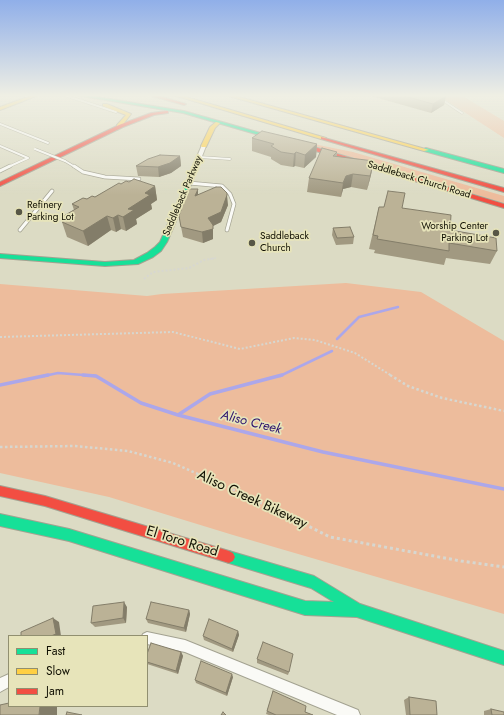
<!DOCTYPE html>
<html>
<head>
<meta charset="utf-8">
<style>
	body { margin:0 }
	#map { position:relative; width:504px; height:715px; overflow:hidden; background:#dcdbc4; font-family:Jost,sans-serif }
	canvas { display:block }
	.legend { position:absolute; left:8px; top:635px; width:140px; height:72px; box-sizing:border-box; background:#e7e4ba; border:1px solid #918f70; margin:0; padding:5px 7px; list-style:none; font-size:12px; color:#100f02 }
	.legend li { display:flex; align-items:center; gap:8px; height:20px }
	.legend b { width:20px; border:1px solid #918f70 }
</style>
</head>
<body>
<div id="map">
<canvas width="504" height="715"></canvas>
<ul class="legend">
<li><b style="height:5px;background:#16e098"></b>Fast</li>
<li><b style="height:5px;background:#ffcf43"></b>Slow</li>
<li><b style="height:5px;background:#f24e42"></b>Jam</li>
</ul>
</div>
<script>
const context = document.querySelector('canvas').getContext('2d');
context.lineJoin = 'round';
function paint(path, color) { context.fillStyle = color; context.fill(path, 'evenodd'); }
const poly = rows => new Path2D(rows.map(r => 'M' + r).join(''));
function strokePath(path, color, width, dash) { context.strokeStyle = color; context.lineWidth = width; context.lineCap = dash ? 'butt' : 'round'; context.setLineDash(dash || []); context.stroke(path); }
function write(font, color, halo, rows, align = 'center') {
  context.font = font + ' Jost,sans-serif'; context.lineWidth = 3.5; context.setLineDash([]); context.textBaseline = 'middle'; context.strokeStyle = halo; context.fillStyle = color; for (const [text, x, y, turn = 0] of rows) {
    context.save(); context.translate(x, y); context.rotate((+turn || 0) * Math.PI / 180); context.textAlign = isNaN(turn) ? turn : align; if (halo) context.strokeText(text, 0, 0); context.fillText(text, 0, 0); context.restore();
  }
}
const green = poly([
	[438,95,461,95,504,121,504,138],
	[294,140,353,152,504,196,504,203],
	[346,283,421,292,504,341,504,614,233,535,109,497,0,473,0,284,147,296,162,294]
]);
const streamFar1 = poly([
	[337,339,359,317,398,307],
	[44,376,58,373,96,376],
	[280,376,332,351]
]);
const stream = poly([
	[83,375,96,376,141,403,178,415,323,452,504,489],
	[0,385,48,375],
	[178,415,210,394,282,375]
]);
const pathFar3 = poly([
	[210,259,216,258]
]);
const pathFar2 = poly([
	[144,279,153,272,189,268,204,260,216,258],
	[0,337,173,332,240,349,294,338,315,340,355,353,392,376]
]);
const pathFar1 = poly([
	[390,375,408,386,442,398,504,411],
	[0,447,75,446,128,451,173,463,236,491,306,525]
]);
const path = poly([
	[304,524,330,537,461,561,504,567]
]);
const laneFar1 = poly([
	[64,95,116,112],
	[435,95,462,113],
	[0,124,48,143],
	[0,146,28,158],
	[199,157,230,159],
	[65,161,75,167],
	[8,167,28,158]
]);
const lane = poly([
	[74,166,83,172,105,177,139,179],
	[0,171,10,166],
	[189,183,222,186,230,194,234,204,227,230],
	[20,230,52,191]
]);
const street = poly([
	[202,145,206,146,190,187,185,188,184,187,202,145],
	[147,632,185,640,358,710,360,715,337,715,185,652,147,644,147,636,142,636,143,634,147,632],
	[9,674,9,687,0,692,0,678,9,674]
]);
const fast = poly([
	[75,95,86,95,184,111,278,138,273,139,183,113,75,95],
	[426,148,504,169,504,173,424,151,424,149,426,148],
	[185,186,190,187,167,242,161,251,153,257,138,264,105,266,0,258,0,254,105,262,134,260,147,253,155,247,160,242,185,186],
	[0,514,69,529,305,601,334,602,311,588,229,563,225,561,223,557,225,553,229,551,314,576,360,604,504,651,504,665,357,617,305,615,69,541,0,526,0,514]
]);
const slow = poly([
	[33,95,39,95,0,110,0,107,33,95],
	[173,95,180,95,326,138,321,139,173,95],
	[225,95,232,95,429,150,424,151,225,95],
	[103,104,107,104,131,114,121,127,117,127,117,125,126,115,103,106,103,104],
	[216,122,220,123,215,128,206,147,202,147,201,146,210,127,216,122]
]);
const jam = poly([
	[148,95,156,95,186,104,184,105,148,95],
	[166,111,168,111,168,113,154,115,123,127,0,186,0,182,119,125,151,113,166,111],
	[321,137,504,188,504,192,321,139,321,137],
	[301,143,504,204,504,208,299,146,298,145,301,143],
	[0,486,45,496,229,551,233,553,235,557,233,561,229,563,45,506,0,496,0,486]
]);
const laneBridge = poly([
	[35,149,65,161]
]);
const wall = poly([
	[367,95,445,95,446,96,444,105,431,113],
	[252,138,317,144,316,157,304,168,295,166,293,167,281,165,271,159,271,157,252,151],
	[337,152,337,156,371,175,367,190,351,187,343,189,341,197,307,192,309,178],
	[180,156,181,166,171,173,159,177,138,176,136,166],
	[129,182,155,186,157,200,151,204,152,209,136,219,137,224,126,231,121,229,116,232,111,230,88,246,67,237,62,222,64,221,62,217,74,210,72,204,87,199,95,197],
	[198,189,198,195,228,205,221,222,213,226,213,239,203,243,183,237,179,216],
	[379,207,402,208,497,251,490,264,446,258,444,265,374,253,375,250,369,249],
	[333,228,354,237,353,244,336,245,332,235],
	[127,607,126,623,95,627,91,623],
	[189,610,190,614,186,632,148,623,146,619],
	[238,631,239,635,233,652,204,640,203,636],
	[181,652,183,656,178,674,147,664,147,654],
	[257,659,289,672,288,675,257,663],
	[233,677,227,696,196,683,195,680],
	[273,691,305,712,313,715,269,715,266,714],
	[409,697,437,715,406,715,404,700],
	[491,709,504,715,484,715,484,711]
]);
const shadedWall = poly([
	[446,96,444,105,431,113,433,104],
	[317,144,316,157,304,168,305,155],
	[296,152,295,166,293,167,294,154],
	[180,156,181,166,171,173,159,177,158,167],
	[374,161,371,175,367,190,370,176],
	[353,174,351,187,343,189,341,197,343,183,346,176],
	[155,186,157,200,151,204,152,209,136,219,137,224,126,231,123,217,128,209,145,193],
	[198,189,198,199,195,196],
	[227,195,228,205,221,222,213,226,213,239,203,243,202,232,208,218],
	[118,215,121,229,116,232,113,218],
	[107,216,111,230,88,246,83,231],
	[124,602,127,607,126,623,123,618],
	[189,610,190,614,186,632,184,628],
	[53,618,59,622,61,636,51,636],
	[238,631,239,635,233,652,232,649],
	[181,652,183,656,178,674,176,671],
	[232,674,233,677,227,696,226,693],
	[40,706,57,706,57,715,39,715]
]);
const building = poly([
	[401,95,445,95,446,96,433,104,401,95],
	[262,131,317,144,305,155,296,152,294,154,281,152,271,146,274,144,252,138,262,131],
	[322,148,337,152,333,156,374,161,370,176,353,174,346,176,343,183,309,178,322,148],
	[160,155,180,156,170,163,158,167,136,166,148,159,160,155],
	[134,179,155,186,145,193,150,195,128,209,134,210,123,217,118,215,113,218,107,216,83,231,62,222,67,219,62,217,79,207,72,204,83,198,87,199,92,196,95,197,119,183,121,184,126,181,129,182,134,179],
	[216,187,221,187,227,193,227,195,221,212,208,218,213,225,213,229,202,232,181,227,179,216,188,189,198,189,195,196,216,187],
	[388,191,405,193,402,208,451,215,450,230,496,238,497,251,449,243,449,251,377,239,378,236,373,235,379,207,384,207,388,191],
	[350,227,354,237,337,238,333,228,350,227],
	[124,602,123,618,91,623,93,606,124,602],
	[151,602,189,610,184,628,146,619,151,602],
	[53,618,56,634,51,636,21,636,21,632,53,618],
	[209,619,238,631,232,649,203,636,209,619],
	[263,642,293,654,289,672,257,659,263,642],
	[151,643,181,652,176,671,147,662,147,654,151,643],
	[201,661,232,674,226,693,195,680,201,661],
	[273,691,306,706,305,712,313,715,276,715,267,711,273,691],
	[409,697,436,701,437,715,410,715,409,697],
	[9,703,9,706,40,706,39,715,0,715,0,705,9,703],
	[491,709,504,712,504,715,492,715,491,709],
	[67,712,82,715,66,715,67,712],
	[223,712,226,715,221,715,223,712]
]);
const markers = [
	[19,212,4,"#575646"],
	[496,233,4,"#575646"],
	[252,243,4,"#575646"]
];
const farStreetnames = [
	["Saddleback Church Road",419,180,17],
	["Saddleback Parkway",183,196,-67]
];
const farPoinames = [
	["Refinery",27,206],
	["Parking Lot",27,218],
	["Worship Center",488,227,"right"],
	["Parking Lot",488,239,"right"],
	["Saddleback",260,237],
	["Church",260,249]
];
const waterNames = [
	["Aliso Creek",251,423,14]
];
const nearStreetnames = [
	["Aliso Creek Bikeway",252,500,25],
	["El Toro Road",182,542,17]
];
paint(green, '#edbc9c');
strokePath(streamFar1, '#aca7ea', 2.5);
strokePath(stream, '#aca7ea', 3.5);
strokePath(laneFar1, '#a3a291', 3);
strokePath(lane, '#a3a291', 4.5);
strokePath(street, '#a3a291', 2);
strokePath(fast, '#a3a291', 2);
strokePath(slow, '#a3a291', 2);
strokePath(jam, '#a3a291', 2);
strokePath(pathFar3, '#d7d7d0', 1.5, [1.5, 1.5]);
strokePath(pathFar2, '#d7d7d0', 2, [2, 2]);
strokePath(pathFar1, '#d7d7d0', 2.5, [2.5, 2.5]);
strokePath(path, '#d7d7d0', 3, [3, 3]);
strokePath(laneFar1, '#fafaf6', 2);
strokePath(lane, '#fafaf6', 3);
paint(street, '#fafaf6');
paint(fast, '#16e098');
paint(slow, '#ffcf43');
paint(jam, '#f24e42');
strokePath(laneBridge, '#a3a291', 3, []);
strokePath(laneBridge, '#fafaf6', 2);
paint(wall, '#a19981');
paint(shadedWall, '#837d69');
paint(building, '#bbb296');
strokePath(building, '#837d69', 1);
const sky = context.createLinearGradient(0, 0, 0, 195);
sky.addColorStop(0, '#90afe9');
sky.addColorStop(0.49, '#efefe4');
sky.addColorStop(1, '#efefe400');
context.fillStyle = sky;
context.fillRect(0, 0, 504, 195);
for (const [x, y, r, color] of markers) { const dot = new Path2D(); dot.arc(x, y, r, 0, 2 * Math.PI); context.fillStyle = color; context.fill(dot); strokePath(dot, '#e7e4ba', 1.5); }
write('10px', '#100f02', '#e7e4ba', farStreetnames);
write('10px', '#100f02', '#e7e4ba', farPoinames, 'left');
write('italic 13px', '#2a106e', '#e7e4ba', waterNames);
write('14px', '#100f02', '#e7e4ba', nearStreetnames);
</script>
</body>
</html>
